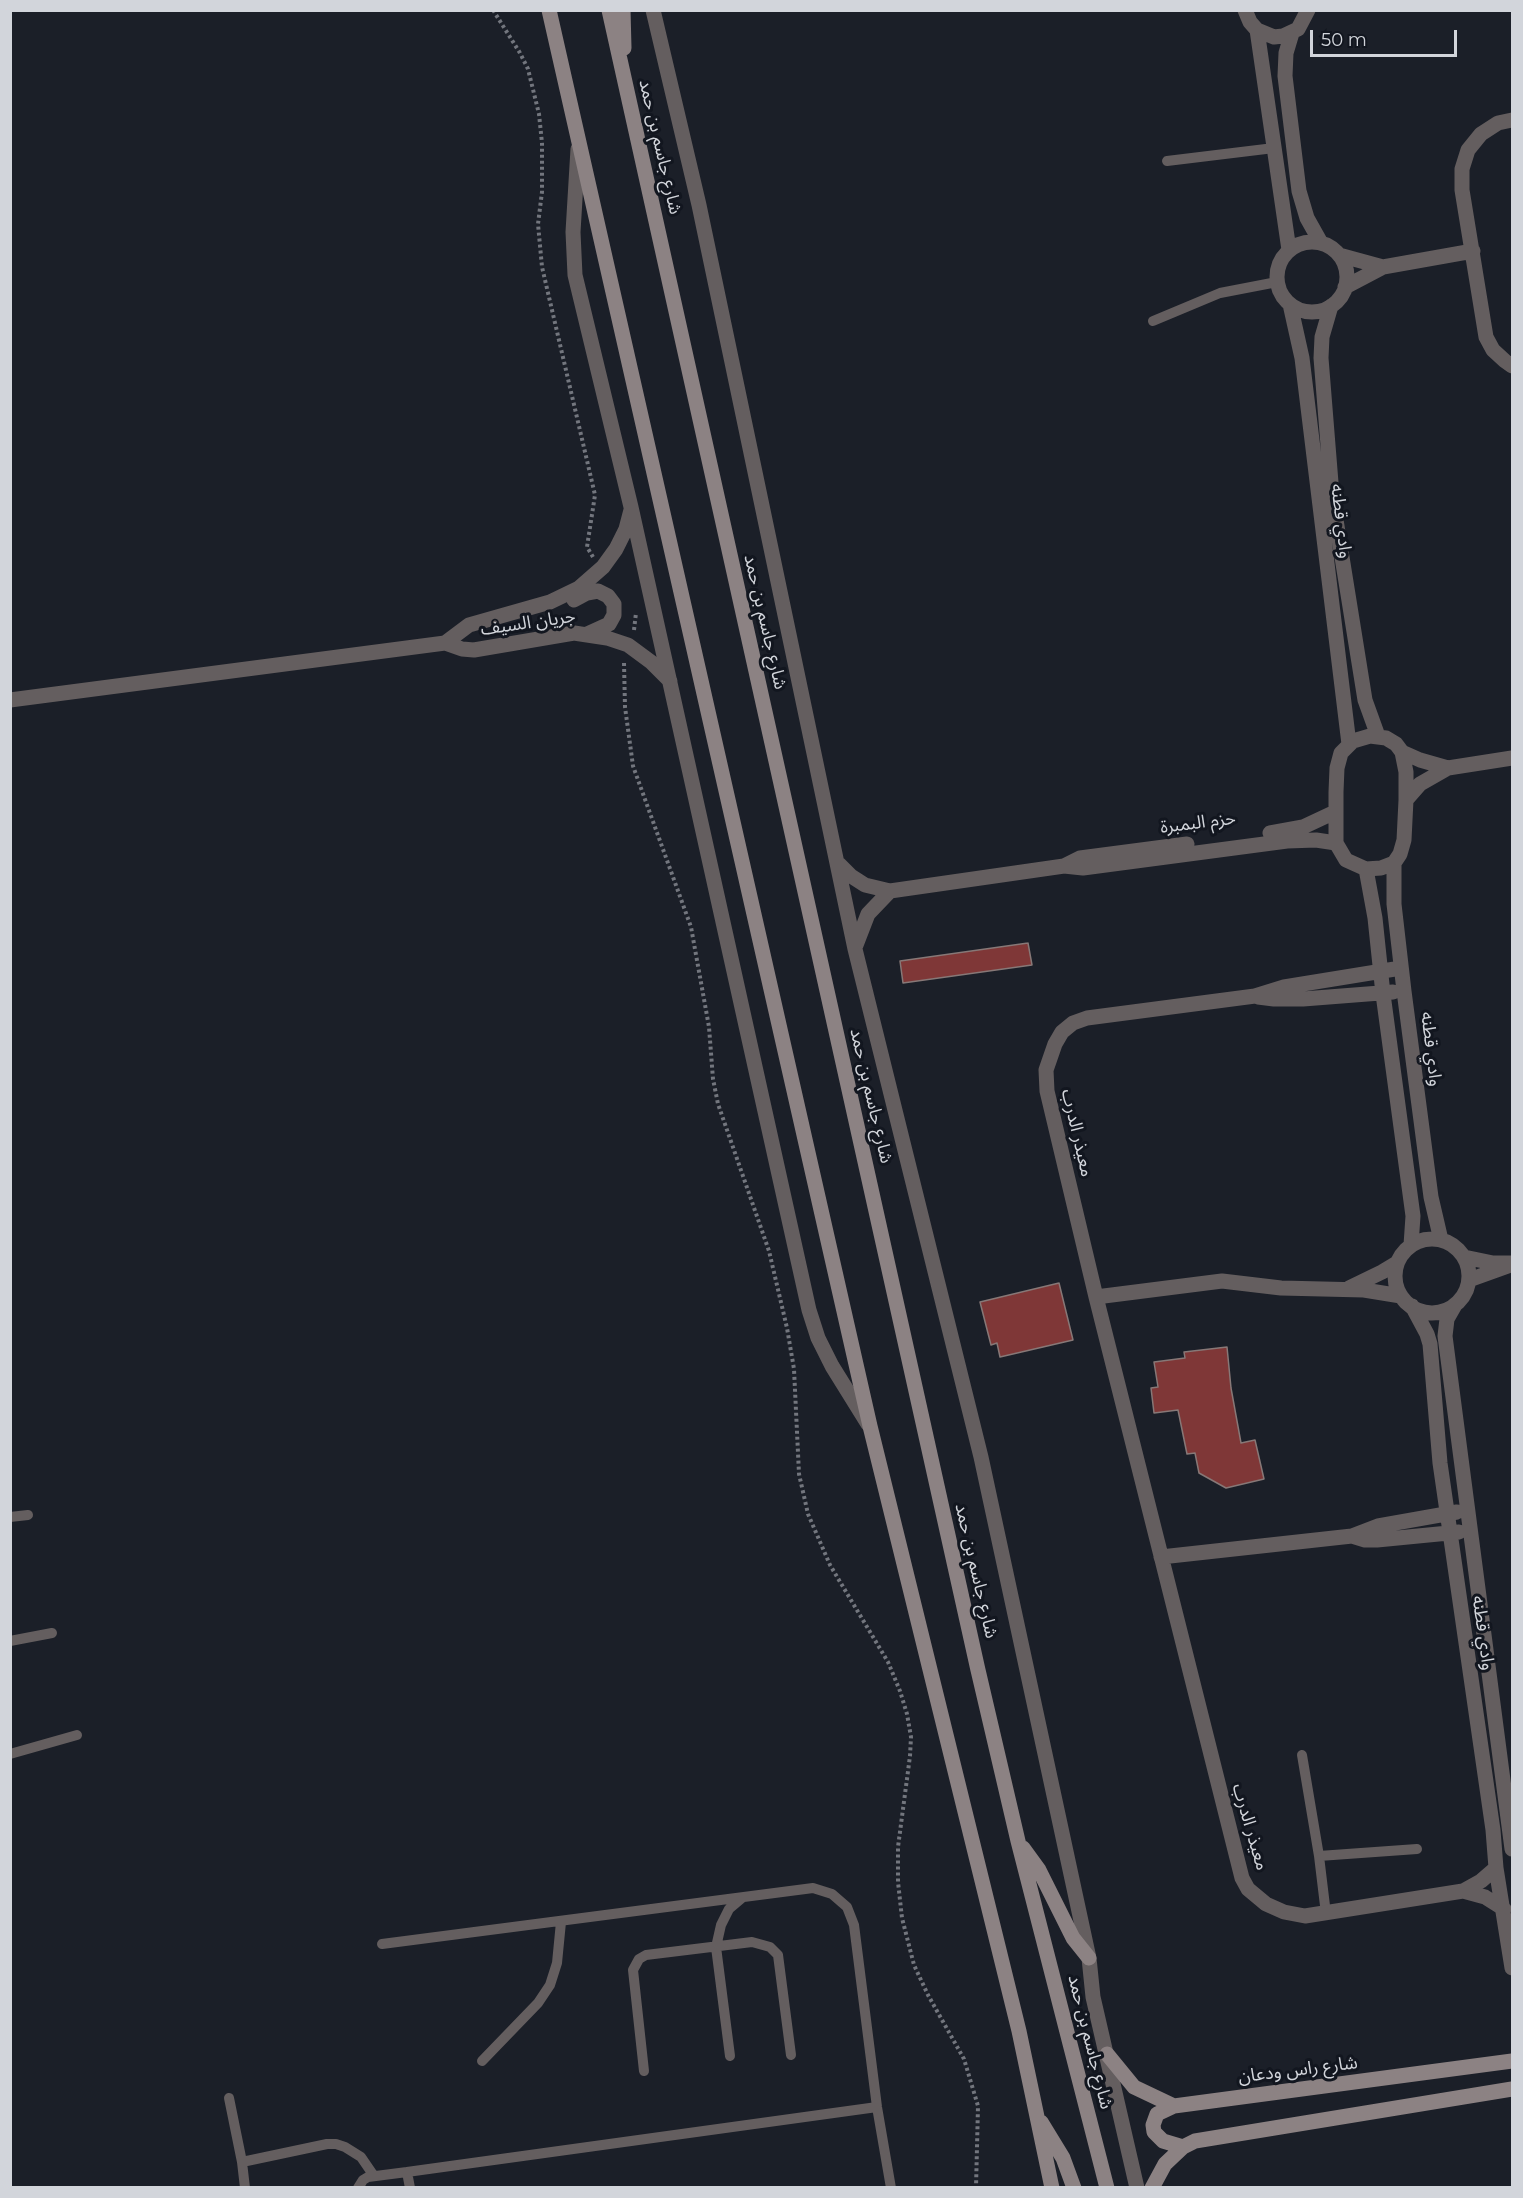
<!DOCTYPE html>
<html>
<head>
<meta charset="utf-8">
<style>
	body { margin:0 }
	#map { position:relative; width:1523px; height:2198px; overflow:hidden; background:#1b1f28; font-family:Montserrat,sans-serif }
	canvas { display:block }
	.frame { position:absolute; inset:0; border:12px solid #d2d5db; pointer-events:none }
	.scale { position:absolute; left:1310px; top:30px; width:147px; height:27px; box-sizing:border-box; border:3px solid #d2d5db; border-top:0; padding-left:8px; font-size:18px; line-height:21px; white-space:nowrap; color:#d2d5db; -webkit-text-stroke:4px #12161f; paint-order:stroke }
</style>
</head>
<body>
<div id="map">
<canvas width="1523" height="2198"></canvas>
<div class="frame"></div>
<div class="scale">50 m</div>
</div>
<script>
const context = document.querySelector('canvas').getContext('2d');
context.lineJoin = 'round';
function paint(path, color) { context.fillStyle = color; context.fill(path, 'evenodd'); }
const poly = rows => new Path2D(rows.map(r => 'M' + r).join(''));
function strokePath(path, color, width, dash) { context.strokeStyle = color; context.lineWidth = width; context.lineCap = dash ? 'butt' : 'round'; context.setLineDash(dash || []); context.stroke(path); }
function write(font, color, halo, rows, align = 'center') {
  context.font = font + ' Montserrat,"Noto Sans Arabic",sans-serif'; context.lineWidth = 6; context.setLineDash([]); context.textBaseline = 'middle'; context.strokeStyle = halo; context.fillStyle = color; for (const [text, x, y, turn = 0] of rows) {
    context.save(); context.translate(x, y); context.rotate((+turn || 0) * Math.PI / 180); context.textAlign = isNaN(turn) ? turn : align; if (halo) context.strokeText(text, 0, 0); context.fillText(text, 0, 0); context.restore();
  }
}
const building = poly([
	[1028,943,1032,965,903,983,900,961,1028,943],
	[1059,1283,1073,1340,1000,1357,997,1343,991,1345,980,1302,1059,1283],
	[1227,1347,1231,1388,1241,1443,1255,1440,1264,1479,1226,1488,1199,1473,1195,1453,1187,1454,1178,1410,1154,1413,1151,1388,1158,1387,1154,1362,1185,1358,1184,1352,1227,1347]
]);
const path = poly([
	[493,10,520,53,528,69,539,114,542,143,542,192,538,224,542,267,595,495,587,547,593,557],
	[634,630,636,613],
	[624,663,625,707,633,766,691,927,709,1027,713,1079,718,1104,769,1251,787,1328,794,1369,799,1474,808,1514,830,1565,888,1662,900,1691,907,1714,911,1737,910,1756,898,1847,898,1882,902,1918,914,1965,928,1995,964,2059,978,2106,976,2188]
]);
const lane = poly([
	[1167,161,1274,148],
	[1153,321,1220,293,1277,282],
	[10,1517,28,1515],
	[10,1641,52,1633],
	[10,1754,77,1735],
	[1302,1755,1319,1856,1326,1914],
	[1319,1856,1417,1849],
	[382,1944,813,1888,832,1894,847,1907,854,1925,877,2107,891,2188],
	[730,2056,716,1947,721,1925,729,1909,742,1898],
	[482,2061,538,2003,550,1985,557,1963,561,1922],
	[644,2071,633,1970,639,1959,646,1955,752,1942,770,1947,778,1955,791,2055],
	[229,2098,242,2162,245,2188],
	[242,2162,327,2144,336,2144,345,2147,361,2157,374,2176],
	[407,2172,877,2107],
	[358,2188,363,2180,368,2177,407,2172,410,2188]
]);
const street = poly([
	[653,10,699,205,855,949,981,1457,1089,1958,1093,1997,1137,2188],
	[1245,10,1250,22,1257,30,1274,37,1283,36,1298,29,1308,10],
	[1257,30,1289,250],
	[1292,33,1286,53,1285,76,1299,191,1307,218,1321,243],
	[1512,120,1498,123,1481,134,1468,150,1462,169,1462,190,1486,337,1493,350,1505,361,1512,366],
	[578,149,573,232,575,275,631,507,809,1310,818,1338,832,1366,868,1424],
	'1277 277a35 35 0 1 1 70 0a35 35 0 1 1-70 0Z',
	[1339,255,1383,267],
	[1345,287,1383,267,1473,251],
	[1290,304,1302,358,1349,744],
	[1331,306,1322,337,1321,358,1332,495,1365,700,1378,736],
	[574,600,587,593,598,591,608,596,614,604,614,615,609,624,587,634],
	[445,643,469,625,550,602,579,588,603,567,616,549,626,529,631,510],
	[10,700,445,643,462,649,474,650,574,633,607,638,628,645,651,662,670,681],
	[1370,736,1386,738,1396,744,1402,752,1406,772,1406,800,1404,840,1400,854,1394,863,1381,868,1366,869,1346,860,1336,843,1336,792,1337,768,1341,753,1353,741,1370,736],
	[1402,752,1420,760,1448,768],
	[1406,800,1420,784,1448,768,1512,758],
	[1270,833,1303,827,1335,812],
	[1394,863,1394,904,1404,991,1431,1197,1441,1240],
	[839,864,851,876,865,885,890,891,1064,866,1083,868,1287,841,1316,840,1336,843],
	[1064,866,1080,858,1187,844],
	[1366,869,1375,918,1383,994,1413,1216,1411,1245],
	[856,945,868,914,890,891],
	[1401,968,1284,987,1255,996,1087,1018,1073,1023,1062,1032,1055,1044,1046,1070,1047,1091,1096,1297,1242,1878,1248,1889,1266,1904,1284,1912,1305,1916,1463,1891,1481,1881,1496,1868],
	[1258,997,1274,999,1303,999,1393,992],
	'1395 1276a37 37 0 1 1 74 0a37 37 0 1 1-74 0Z',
	[1464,1257,1493,1263,1512,1263],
	[1469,1280,1508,1266],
	[1349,1288,1382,1272,1397,1263],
	[1096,1297,1222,1281,1281,1288,1364,1290,1401,1296],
	[1455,1305,1447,1319,1445,1336,1512,1849],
	[1412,1306,1427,1334,1430,1344,1440,1463,1493,1830,1496,1868,1512,1968],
	[1352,1536,1365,1540,1377,1540,1459,1532],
	[1161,1557,1352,1536,1378,1526,1457,1512],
	[1463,1891,1485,1897,1504,1909]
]);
const secondary = poly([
	[549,10,870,1426,1019,2031,1052,2188],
	[609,10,978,1670,1018,1841,1107,2188],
	[623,10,624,48],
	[1023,1848,1039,1870,1073,1938,1089,1958],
	[1107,2054,1134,2087,1174,2106,1512,2061],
	[1174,2106,1157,2114,1153,2125,1154,2132,1163,2141,1183,2147],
	[1041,2122,1063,2158,1074,2188],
	[1152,2188,1165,2164,1183,2147,1195,2141,1512,2089]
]);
const streetNames = [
	["شارع جاسم بن حمد",660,147,77],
	["وادي قطنه",1341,521,83],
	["شارع جاسم بن حمد",765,622,77],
	["جريان السيف",528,623,-8],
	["حزم البمبرة",1198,823,-7],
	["وادي قطنه",1431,1049,83],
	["شارع جاسم بن حمد",871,1096,77],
	["معيذر الدرب",1077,1133,77],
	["شارع جاسم بن حمد",976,1571,77],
	["وادي قطنه",1483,1633,82],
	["معيذر الدرب",1250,1827,74],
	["شارع جاسم بن حمد",1090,2042,76],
	["شارع راس ودعان",1298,2070,-7]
];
paint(building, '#7f3737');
strokePath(building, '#877877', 1.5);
strokePath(path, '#73767e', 4, [3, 3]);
strokePath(lane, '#645e5f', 10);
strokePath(street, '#645e5f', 15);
strokePath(secondary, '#8c8283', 15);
write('18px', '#d2d5db', '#12161f', streetNames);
</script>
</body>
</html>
